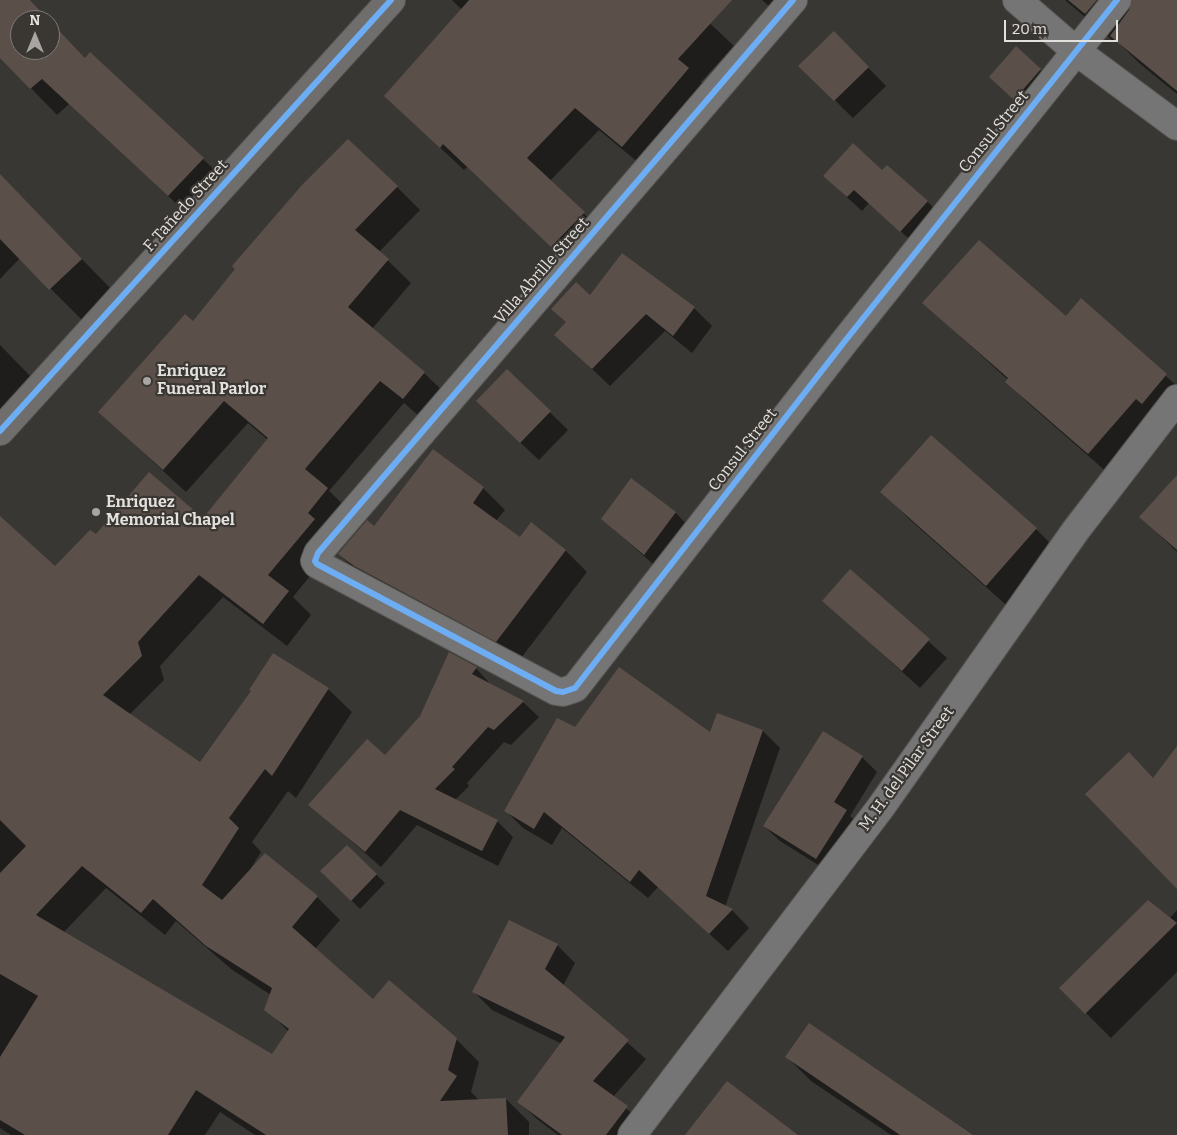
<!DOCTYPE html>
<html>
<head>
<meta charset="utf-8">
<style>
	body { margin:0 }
	#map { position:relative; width:1177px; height:1135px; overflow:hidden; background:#393734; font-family:Bitter,serif }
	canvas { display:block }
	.north { position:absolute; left:10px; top:10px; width:50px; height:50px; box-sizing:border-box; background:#3a3733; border:1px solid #7e7b77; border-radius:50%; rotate:0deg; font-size:14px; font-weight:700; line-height:20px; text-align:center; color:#e3e1de }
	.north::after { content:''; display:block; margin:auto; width:18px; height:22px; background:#a8a6a2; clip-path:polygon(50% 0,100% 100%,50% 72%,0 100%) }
	.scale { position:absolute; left:1004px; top:20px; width:114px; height:22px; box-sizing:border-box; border:2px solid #e3e1de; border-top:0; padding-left:6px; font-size:15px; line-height:18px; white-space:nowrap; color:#e3e1de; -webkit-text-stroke:4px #3a3733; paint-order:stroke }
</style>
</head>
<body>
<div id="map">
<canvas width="1177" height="1135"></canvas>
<div class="north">N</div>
<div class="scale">20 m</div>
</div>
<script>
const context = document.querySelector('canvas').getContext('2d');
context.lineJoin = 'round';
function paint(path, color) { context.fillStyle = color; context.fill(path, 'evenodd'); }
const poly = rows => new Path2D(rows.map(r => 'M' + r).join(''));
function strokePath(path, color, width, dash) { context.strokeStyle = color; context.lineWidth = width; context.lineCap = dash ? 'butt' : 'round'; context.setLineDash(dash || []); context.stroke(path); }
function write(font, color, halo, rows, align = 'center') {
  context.font = font + ' Bitter,serif'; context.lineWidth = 4.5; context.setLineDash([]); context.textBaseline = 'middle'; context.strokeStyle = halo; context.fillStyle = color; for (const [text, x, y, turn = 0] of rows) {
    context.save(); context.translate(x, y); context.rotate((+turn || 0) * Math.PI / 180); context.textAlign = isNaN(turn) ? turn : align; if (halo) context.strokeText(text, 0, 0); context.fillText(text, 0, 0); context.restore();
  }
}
const shadow = poly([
	[0,0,30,0,49,20,20,20,20,50,50,50,50,21,86,59,203,159,230,185,195,221,69,104,57,115,0,56],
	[452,0,685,0,734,46,701,82,711,92,646,169,599,130,550,181,607,236,576,269,467,167,464,170,385,96,462,10],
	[762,0,805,0,786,21],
	[1065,0,1172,0,1177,4,1177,94,1139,63,1115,39,1113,41],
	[852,51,886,86,853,118,800,66],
	[1040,70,1049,78,1024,107,999,86],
	[883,172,927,201,942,216,916,245,869,203,862,211,839,190],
	[0,175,115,293,84,322,20,258,0,279],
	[397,187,420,210,379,252,411,283,372,329,424,373,448,396,426,422,404,403,329,491,351,512,337,543,293,597,311,615,287,646,223,597,160,666,164,680,129,715,200,764,252,692,274,654,328,689,352,712,296,798,288,791,252,842,261,852,251,868,317,897,340,920,315,949,373,1001,456,1039,479,1062,471,1092,479,1100,506,1099,529,1122,529,1135,255,1135,220,1112,205,1135,11,1135,0,1128,0,517,55,568,96,536,203,519,268,440,248,423,186,492,99,412,193,323],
	[106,888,165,935,176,921,231,969,271,995,266,1009,289,1032,273,1056,63,933],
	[590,296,694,308,712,326,692,353,665,331,610,386,556,335],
	[1081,300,1177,386,1177,410,1110,475,1028,403,1007,382,1008,380,924,303,1066,318],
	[0,345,38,384,6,415,0,409],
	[507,370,568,430,539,460,495,419],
	[931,437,1036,529,1062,555,1013,611,908,518,882,492],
	[434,450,483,488,505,510,496,521,521,539,531,524,566,551,587,572,518,662,361,575,339,554,374,528],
	[1177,478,1177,552,1141,517],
	[631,480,676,513,693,531,662,572,602,519],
	[850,571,947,658,920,688,824,601],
	[450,654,476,668,491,685,523,702,539,717,511,745,504,742,467,783,469,786,455,800,497,821,513,837,498,866,417,825,381,867,310,805,385,756,421,717],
	[576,729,710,734,763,731,780,748,725,907,732,910,749,928,728,951,658,887,648,898,562,828,552,845,523,828,505,810],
	[862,757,877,772,850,816,861,826,831,873,780,841,764,826],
	[347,846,385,883,360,909,322,871],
	[1177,910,1177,972,1111,1038,1061,988,1170,918],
	[557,945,575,963,563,986,646,1059,613,1097,645,1125,638,1135,558,1135,537,1119,519,1102,562,1044,492,1010,474,992],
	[787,1057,971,1135,891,1135,811,1081]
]);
const building = poly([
	[0,0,30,0,49,20,20,20,20,50,50,50,50,21,85,58,90,52,204,158,168,196,42,79,30,89,0,58],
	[469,0,732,0,678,59,689,68,622,147,575,108,527,158,585,212,551,247,443,144,440,148,384,96],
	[1068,0,1097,0,1085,14],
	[1132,0,1177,0,1177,91,1110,36,1129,10],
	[834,31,869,67,834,101,798,66],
	[1016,46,1041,69,1014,100,989,77],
	[348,139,398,186,355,230,389,259,348,307,425,372,403,399,380,381,305,469,328,488,308,513,315,519,268,575,289,591,263,624,199,575,138,642,142,656,103,695,200,762,251,691,249,690,273,653,329,688,272,776,265,769,229,818,239,828,202,885,222,900,265,853,318,896,292,927,373,999,389,980,457,1038,448,1070,457,1076,440,1101,506,1098,508,1135,266,1135,196,1090,168,1135,25,1135,0,1120,0,1057,38,996,0,974,0,873,26,846,0,820,0,516,55,566,90,530,96,534,149,472,203,518,268,438,224,401,163,470,98,412,185,314,193,321,235,269,232,266,302,185],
	[82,866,141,913,153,899,206,946,272,988,264,1010,289,1029,272,1054,36,915],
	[853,143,882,170,887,165,928,201,900,232,854,190,847,197,823,176],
	[0,174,82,259,49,290,0,239],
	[979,240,1066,316,1081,298,1167,374,1142,404,1136,399,1088,454,1005,382,1008,378,922,303],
	[622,253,695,307,673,336,646,314,592,369,554,335,566,322,551,309,576,282,590,295],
	[507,369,551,411,520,443,476,401],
	[931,435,1037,528,986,586,880,492],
	[433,449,484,487,473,503,520,537,531,522,566,550,496,642,354,566,338,554,367,520,374,526],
	[1177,475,1177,550,1139,517],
	[631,478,676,512,644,555,601,519],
	[850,569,930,639,902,671,822,601],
	[449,652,477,667,472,674,524,701,494,730,488,727,452,767,455,769,435,789,498,820,482,851,400,810,365,852,308,805,367,739,385,755,420,716],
	[619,667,710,732,717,713,763,730,706,896,733,909,709,934,639,870,630,882,544,812,534,829,504,811,557,718,575,727],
	[823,731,863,756,834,802,847,810,816,859,763,826],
	[1177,746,1177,889,1085,794,1129,752,1153,778],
	[347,845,377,874,351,901,320,871],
	[1148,900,1177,923,1085,1014,1059,988],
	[509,920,558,944,545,969,629,1040,593,1081,628,1106,606,1135,562,1135,517,1102,565,1037,472,992],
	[809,1023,973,1135,900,1135,785,1057],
	[727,1081,798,1135,685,1135]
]);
const minor = poly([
	[793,0,318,553,315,561,317,564,556,691,563,692,575,688,845,341,1117,0],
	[1017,0,1076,51,1177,126]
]);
const tertiary = poly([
	[632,1135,881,807,1076,530,1177,399]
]);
const secondary = poly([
	[0,431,391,0]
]);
const cycleway = poly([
	[793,0,318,553,315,561,317,564,556,691,563,692,575,688,845,341,1117,0],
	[0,431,391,0]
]);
const markers = [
	[147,381,5,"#a8a6a2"],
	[96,512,5,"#a8a6a2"]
];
const streetNames = [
	["Consul Street",994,132,-51],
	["F. Tañedo Street",186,206,-48],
	["Villa Abrille Street",542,271,-49],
	["Consul Street",743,450,-52],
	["M. H. del Pilar Street",907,769,-54]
];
const poiNames = [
	["Enriquez",157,372],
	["Funeral Parlor",157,390],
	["Enriquez",106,503],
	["Memorial Chapel",106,521]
];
paint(shadow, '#0007');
paint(building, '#5b4f49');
strokePath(minor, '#575653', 30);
strokePath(tertiary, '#575653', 30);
strokePath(secondary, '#575653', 30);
strokePath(minor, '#767575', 28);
strokePath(tertiary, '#767575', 28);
strokePath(secondary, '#706e6d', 28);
strokePath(cycleway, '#6dadf4', 6);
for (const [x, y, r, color] of markers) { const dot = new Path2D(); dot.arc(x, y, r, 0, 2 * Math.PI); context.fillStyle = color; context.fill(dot); strokePath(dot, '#3a3733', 2); }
write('16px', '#e3e1de', '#3a3733', streetNames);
write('bold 16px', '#e3e1de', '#3a3733', poiNames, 'left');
</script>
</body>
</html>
